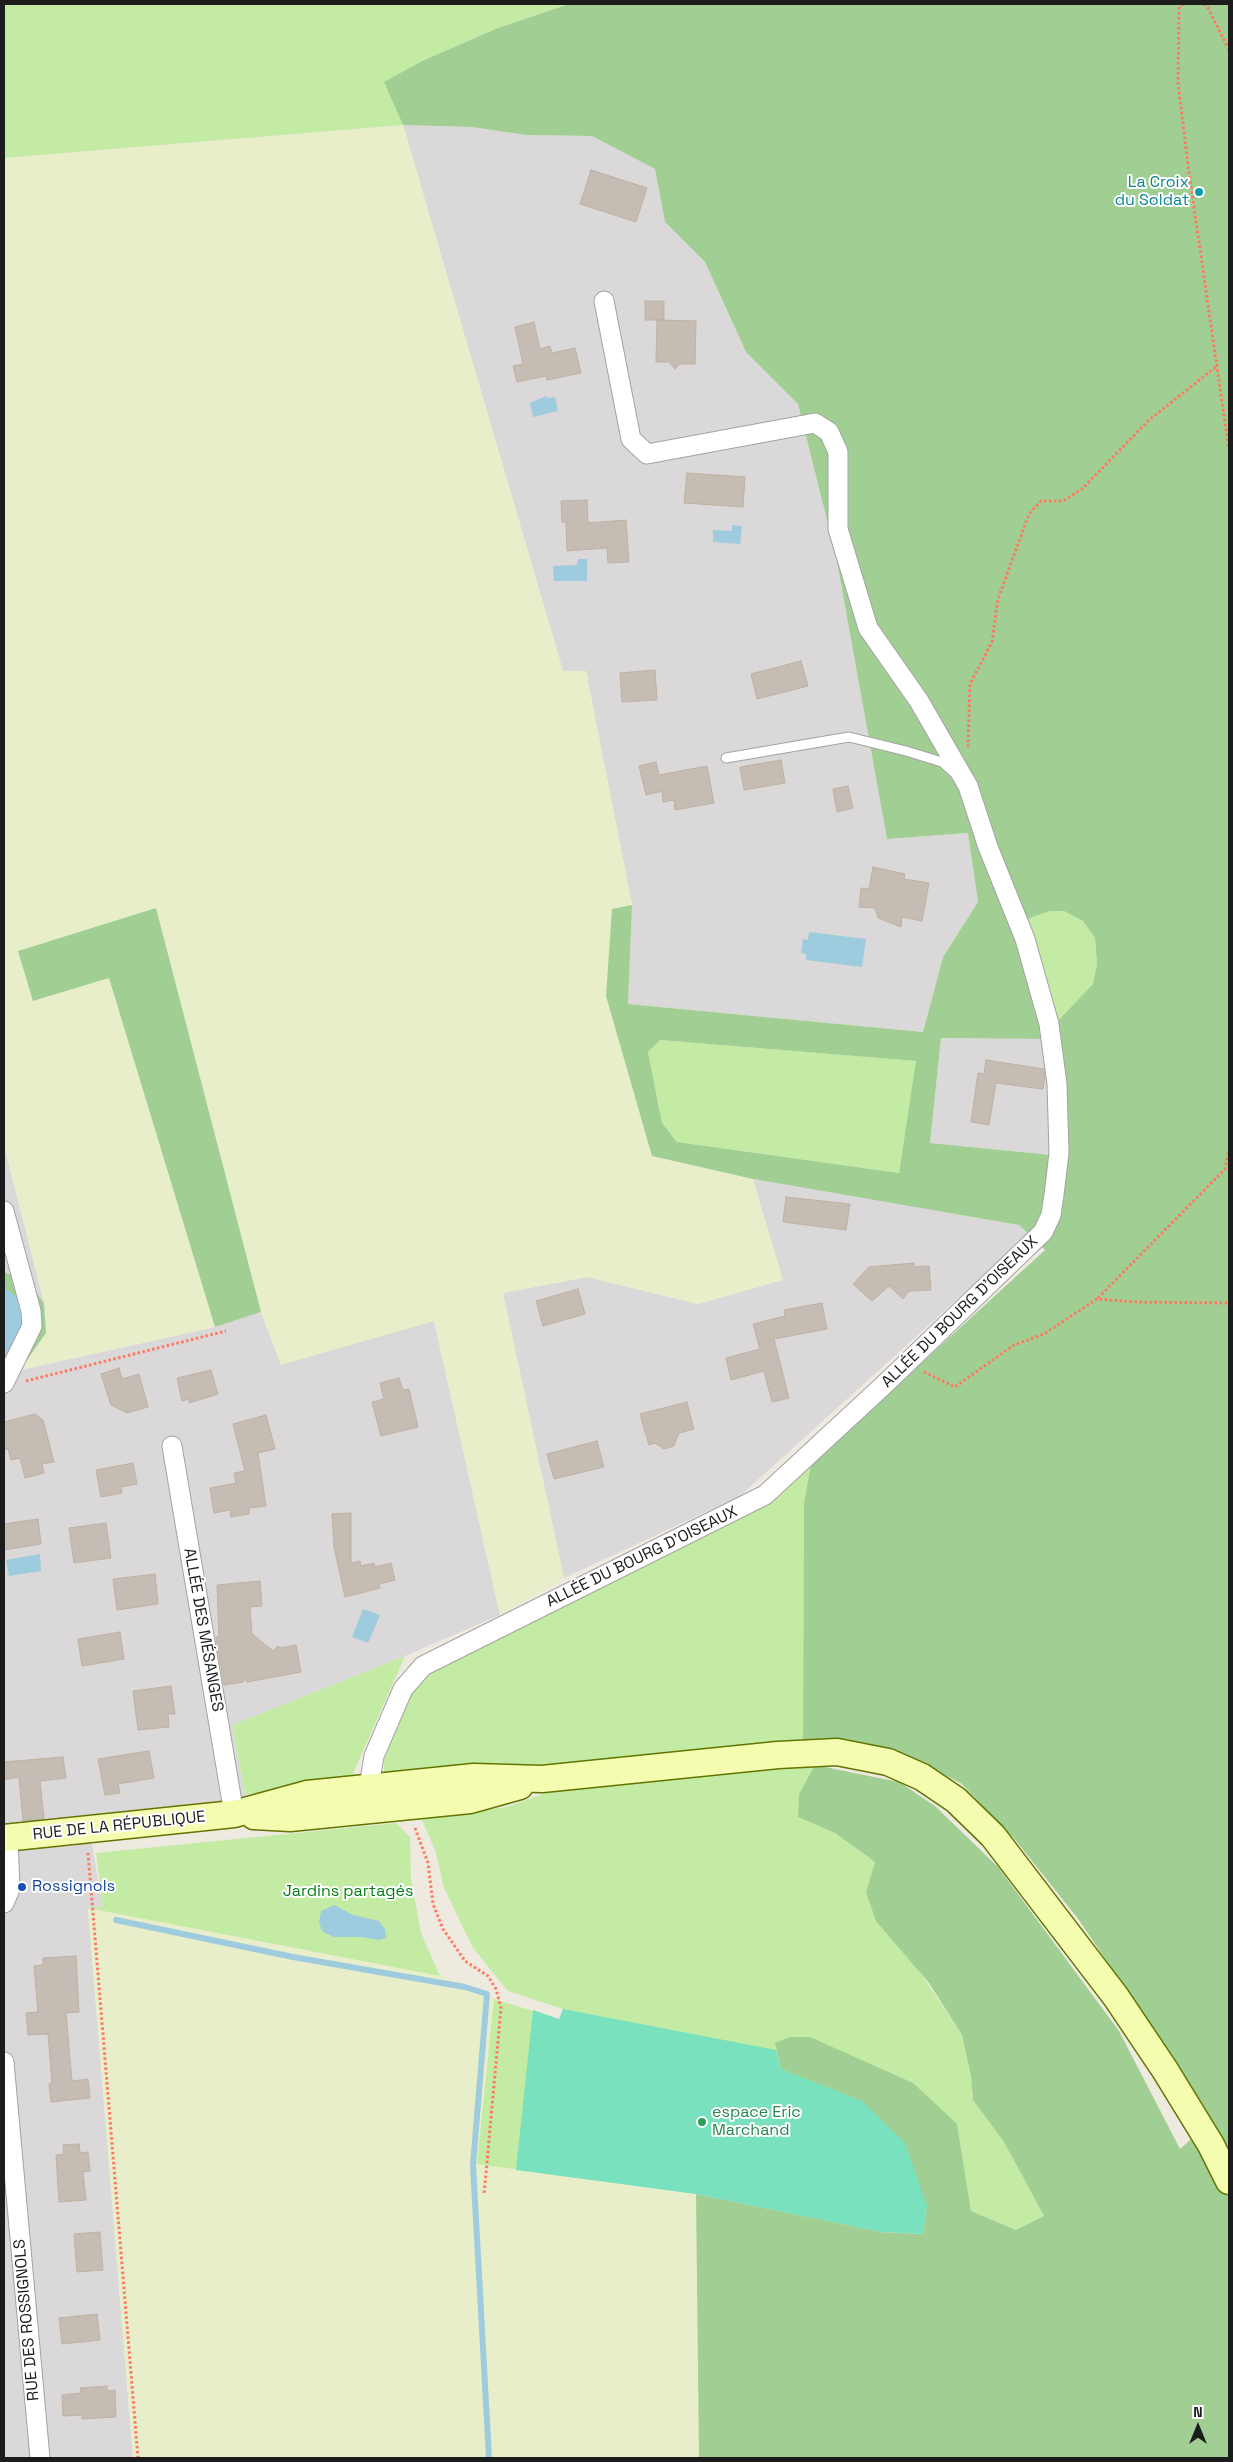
<!DOCTYPE html>
<html>
<head>
<meta charset="utf-8">
<style>
	body { margin:0 }
	#map { position:relative; width:1233px; height:2462px; overflow:hidden; background:#eeeae0; font-family:"Space Grotesk",sans-serif }
	canvas { display:block }
	.frame { position:absolute; inset:0; border:5px solid #1c1c1c; pointer-events:none }
	.north { position:absolute; left:1173px; top:2402px; width:50px; height:50px; -webkit-text-stroke:4px #fff; paint-order:stroke; rotate:0deg; font-size:14px; font-weight:700; line-height:20px; text-align:center; color:#1c1c1c }
	.north::after { content:''; display:block; margin:auto; width:18px; height:22px; background:#1c1c1c; clip-path:polygon(50% 0,100% 100%,50% 72%,0 100%) }
</style>
</head>
<body>
<div id="map">
<canvas width="1233" height="2462"></canvas>
<div class="frame"></div>
<div class="north">N</div>
</div>
<script>
const context = document.querySelector('canvas').getContext('2d');
context.lineJoin = 'round';
function paint(path, color) { context.fillStyle = color; context.fill(path, 'evenodd'); }
const poly = rows => new Path2D(rows.map(r => 'M' + r).join(''));
function strokePath(path, color, width, dash) { context.strokeStyle = color; context.lineWidth = width; context.lineCap = dash ? 'butt' : 'round'; context.setLineDash(dash || []); context.stroke(path); }
function write(font, color, halo, rows, align = 'center') {
  context.font = font + ' "Space Grotesk",sans-serif'; context.lineWidth = 4; context.setLineDash([]); context.textBaseline = 'middle'; context.strokeStyle = halo; context.fillStyle = color; for (const [text, x, y, turn = 0] of rows) {
    context.save(); context.translate(x, y); context.rotate((+turn || 0) * Math.PI / 180); context.textAlign = isNaN(turn) ? turn : align; if (halo) context.strokeText(text, 0, 0); context.fillText(text, 0, 0); context.restore();
  }
}
const residential = poly([
	[403,125,472,127,527,135,592,136,655,169,665,222,705,262,746,352,798,404,836,556,887,839,968,833,978,902,943,957,923,1032,628,1004,632,905,586,671,563,671],
	[941,1038,1047,1039,1051,1155,930,1143],
	[5,1145,44,1303,28,1281,4,1272],
	[753,1179,1019,1225,1028,1235,740,1496,564,1578,503,1293,587,1277,698,1304,782,1280],
	[261,1312,281,1364,434,1321,500,1615,405,1656,232,1725,250,1823,91,1839,103,1907,88,1909,133,2458,4,2458,4,1379,20,1370,215,1327]
]);
const farmland = poly([
	[403,125,563,671,586,671,632,905,612,910,652,1156,753,1179,783,1280,698,1304,587,1277,503,1293,564,1578,500,1615,434,1321,281,1365,261,1312,156,908,18,951,33,1001,109,977,215,1327,20,1370,46,1333,44,1303,4,1146,4,158],
	[88,1908,440,1976,489,1992,494,1999,477,2164,696,2194,699,2458,133,2458]
]);
const grass = poly([
	[4,4,569,4,498,28,422,61,385,82,403,125,4,158],
	[1050,911,1064,911,1083,921,1095,938,1097,964,1093,984,1057,1023,1027,919],
	[660,1040,917,1061,899,1173,677,1142,662,1123,648,1052],
	[811,1464,804,1503,803,1740,563,1765,384,1781,384,1760,414,1685,433,1669,709,1535,779,1497],
	[405,1656,351,1778,245,1795,232,1725],
	[815,1765,798,1817,835,1833,875,1862,866,1892,962,2035,971,2076,973,2100,1004,2142,1044,2216,1016,2230,971,2211,957,2124,881,2232,696,2194,477,2164,494,1999,559,2019,563,2009,508,1991,473,1948,444,1888,436,1853,421,1817,507,1807,548,1792,734,1770],
	[396,1823,410,1837,411,1879,421,1933,440,1976,88,1908,103,1907,96,1853]
]);
const forest = poly([
	[569,4,1229,4,1229,2458,699,2458,696,2194,881,2232,923,2234,927,2206,862,2101,781,2069,775,2043,790,2037,810,2037,913,2083,957,2124,971,2211,1016,2230,1044,2216,1004,2142,973,2100,971,2076,962,2035,929,1983,876,1921,866,1892,875,1862,835,1833,798,1817,799,1794,815,1765,899,1782,935,1806,998,1867,1119,2031,1180,2149,1208,2124,1177,2066,1079,1920,1017,1842,962,1784,912,1758,852,1741,803,1740,804,1503,811,1464,1045,1250,1019,1225,753,1179,652,1156,606,996,612,909,632,905,628,1004,923,1032,943,957,978,902,968,833,887,839,836,556,798,404,746,352,705,262,665,222,655,169,592,136,526,135,472,127,403,125,384,82,422,61,498,28],
	[1050,911,1064,911,1083,921,1095,938,1097,964,1093,984,1057,1022,1027,919],
	[941,1038,1047,1039,1051,1155,930,1143],
	[660,1040,916,1061,899,1173,677,1142,662,1123,648,1052],
	[156,908,261,1312,215,1327,109,978,33,1001,18,951],
	[4,1272,28,1281,44,1303,46,1333,20,1370,4,1379]
]);
const pitch = poly([
	[563,2009,776,2050,781,2069,862,2101,905,2143,927,2206,923,2234,881,2232,696,2194,516,2170,533,2010,559,2019]
]);
const water = poly([
	[546,396,547,398,555,397,558,411,533,417,530,403],
	[732,525,742,526,740,544,713,542,713,530,732,531],
	[578,559,587,559,587,581,554,581,553,566,577,565],
	[809,932,866,939,862,967,806,960,806,954,801,953,803,939,808,940],
	[40,1554,41,1571,9,1576,6,1560],
	[363,1609,380,1615,368,1643,352,1637],
	[334,1905,353,1915,379,1921,385,1929,386,1938,379,1940,361,1937,334,1937,323,1932,319,1923,321,1911]
]);
const stream = poly([
	[116,1920,293,1957,465,1987,487,1994,473,2165,489,2458]
]);
const canal = poly([
	[4,1300,11,1307,16,1326,4,1353]
]);
const building = poly([
	[591,170,647,188,636,222,580,204,591,170],
	[645,301,664,301,664,320,645,320,645,301],
	[657,320,696,321,695,364,680,364,675,369,669,362,656,362,657,320],
	[534,322,540,349,550,346,552,353,575,348,581,373,547,380,546,376,517,382,513,366,523,364,515,327,534,322],
	[687,473,745,477,743,507,684,503,687,473],
	[587,500,588,523,626,520,629,562,608,563,607,548,567,551,566,522,562,522,561,501,587,500],
	[801,661,808,686,757,699,751,674,801,661],
	[655,670,657,700,622,702,620,673,655,670],
	[781,760,785,783,744,790,740,767,781,760],
	[656,762,659,775,707,766,714,803,675,810,674,800,663,802,662,791,646,795,639,766,656,762],
	[848,786,853,808,837,812,833,789,848,786],
	[873,867,905,874,904,879,929,883,922,921,902,917,901,927,878,918,875,908,859,907,861,888,869,889,873,867],
	[986,1060,1044,1069,1045,1077,1043,1089,996,1083,989,1125,971,1122,978,1073,984,1074,986,1060],
	[786,1197,850,1204,846,1230,783,1222,786,1197],
	[914,1263,914,1267,929,1266,931,1290,909,1291,903,1299,889,1286,872,1301,853,1284,869,1267,914,1263],
	[578,1289,585,1314,543,1326,536,1301,578,1289],
	[822,1303,827,1329,774,1339,789,1398,772,1402,764,1371,731,1380,726,1358,760,1349,753,1324,785,1316,784,1310,822,1303],
	[119,1368,122,1379,139,1374,148,1407,127,1413,111,1405,101,1374,119,1368],
	[211,1370,218,1394,189,1403,189,1399,182,1401,177,1378,211,1370],
	[399,1378,403,1390,409,1389,418,1427,381,1436,372,1402,384,1399,380,1383,399,1378],
	[687,1402,694,1429,679,1433,674,1446,664,1449,655,1443,649,1445,640,1414,687,1402],
	[35,1414,43,1420,54,1462,42,1464,44,1473,25,1478,20,1458,11,1460,8,1449,4,1450,4,1422,35,1414],
	[266,1415,275,1449,258,1453,266,1506,249,1508,249,1514,231,1517,230,1510,214,1513,210,1488,236,1483,234,1473,245,1471,233,1424,266,1415],
	[597,1441,604,1467,554,1479,547,1454,597,1441],
	[133,1463,137,1484,121,1487,122,1493,101,1497,96,1470,133,1463],
	[351,1513,351,1563,360,1561,361,1566,374,1563,375,1567,391,1563,395,1580,379,1584,380,1588,345,1597,334,1547,332,1514,351,1513],
	[38,1519,41,1544,4,1550,4,1524,38,1519],
	[106,1523,111,1558,74,1563,69,1528,106,1523],
	[155,1574,158,1604,117,1610,113,1579,155,1574],
	[260,1581,262,1606,250,1607,252,1634,273,1651,278,1646,281,1648,296,1645,301,1672,247,1682,244,1679,243,1682,224,1685,216,1637,219,1637,217,1585,260,1581],
	[120,1632,124,1659,82,1666,78,1639,120,1632],
	[171,1686,175,1714,168,1714,169,1727,138,1730,133,1691,171,1686],
	[149,1751,154,1778,118,1784,120,1793,105,1795,98,1759,149,1751],
	[63,1757,66,1778,40,1781,44,1819,23,1821,19,1777,4,1780,4,1762,63,1757],
	[76,1956,79,2012,66,2013,72,2081,88,2079,90,2098,51,2102,49,2084,52,2083,48,2034,28,2035,26,2013,38,2012,34,1966,43,1965,43,1958,76,1956],
	[79,2144,80,2153,88,2152,90,2171,83,2172,86,2200,59,2202,56,2155,64,2154,63,2145,79,2144],
	[100,2232,103,2270,77,2272,74,2234,100,2232],
	[97,2314,100,2340,62,2344,59,2318,97,2314],
	[107,2386,107,2391,115,2390,116,2417,82,2419,82,2415,63,2416,62,2395,81,2393,80,2388,107,2386]
]);
const path = poly([
	[1183,4,1179,7,1178,83,1189,173,1229,450],
	[1204,4,1208,8,1229,50],
	[968,747,970,684,992,642,998,599,1029,514,1041,501,1063,501,1082,489,1149,420,1217,366],
	[1098,1298,1225,1169,1229,1150],
	[924,1372,955,1387,1014,1345,1044,1334,1097,1299,1135,1302,1229,1303],
	[26,1381,226,1331],
	[415,1828,428,1863,433,1904,443,1929,465,1961,488,1976,496,1989,501,2008,484,2195],
	[88,1853,138,2458]
]);
const lane = poly([
	[726,758,849,737,906,751,942,762,953,772]
]);
const street = poly([
	[4,1211,31,1311,32,1326,4,1383],
	[172,1446,234,1814],
	[367,1799,374,1756,403,1689,423,1666,765,1495,886,1383,1043,1232,1051,1215,1054,1195,1059,1153,1057,1084,1049,1024,1025,939,988,847,968,786,919,701,868,628,838,529,838,452,829,432,815,423,647,454,631,439,604,301],
	[4,1903,10,1889,8,1838],
	[4,2062,40,2458]
]);
const secondary = poly([
	[254,1816,290,1818,470,1800,520,1786],
	[4,1838,234,1814,307,1794,474,1777,542,1779,778,1755,837,1752,888,1762,922,1777,956,1800,993,1836,1116,1997,1165,2070,1211,2145,1229,2181]
]);
const markers = [
	[1199,192,5,"#0f9aa8"],
	[22,1887,5,"#1a4fb4"],
	[702,2122,5,"#2e9e5b"]
];
const cultureNames = [
	["La Croix",1189,183],
	["du Soldat",1189,201]
];
const streetNames = [
	["ALLÉE DU BOURG D'OISEAUX",960,1312,-44],
	["ALLÉE DU BOURG D'OISEAUX",642,1557,-26],
	["ALLÉE DES MÉSANGES",203,1630,80],
	["RUE DE LA RÉPUBLIQUE",119,1826,-6],
	["RUE DES ROSSIGNOLS",27,2320,-95]
];
const transitNames = [
	["Rossignols",32,1887]
];
const parkNames = [
	["Jardins partagés",348,1892]
];
const leisureNames = [
	["espace Eric",712,2113],
	["Marchand",712,2131]
];
paint(residential, '#dad8d8');
paint(farmland, '#e9eeca');
paint(grass, '#c3eba3');
paint(forest, '#a1cf93');
paint(pitch, '#7ae1bf');
paint(water, '#9eccde');
strokePath(stream, '#9eccde', 6);
strokePath(canal, '#9eccde', 21);
paint(building, '#c5bcb4');
strokePath(building, '#c0b1a2', 1);
strokePath(lane, '#a3a3a3', 11);
strokePath(street, '#a3a3a3', 21);
strokePath(secondary, '#627500', 29);
strokePath(path, '#ff7960', 3, [2.5, 2.5]);
strokePath(lane, '#fff', 9);
strokePath(street, '#fff', 19);
strokePath(secondary, '#f4fcb0', 26);
for (const [x, y, r, color] of markers) { const dot = new Path2D(); dot.arc(x, y, r, 0, 2 * Math.PI); context.fillStyle = color; context.fill(dot); strokePath(dot, '#fff', 2); }
write('16px', '#0d838f', '#fff', cultureNames, 'right');
write('16px', '#1c1c1c', '#fff', streetNames);
write('16px', '#164399', '#fff', transitNames, 'left');
write('16px', '#077c17', '#fff', parkNames);
write('16px', '#27864d', '#fff', leisureNames, 'left');
</script>
</body>
</html>
